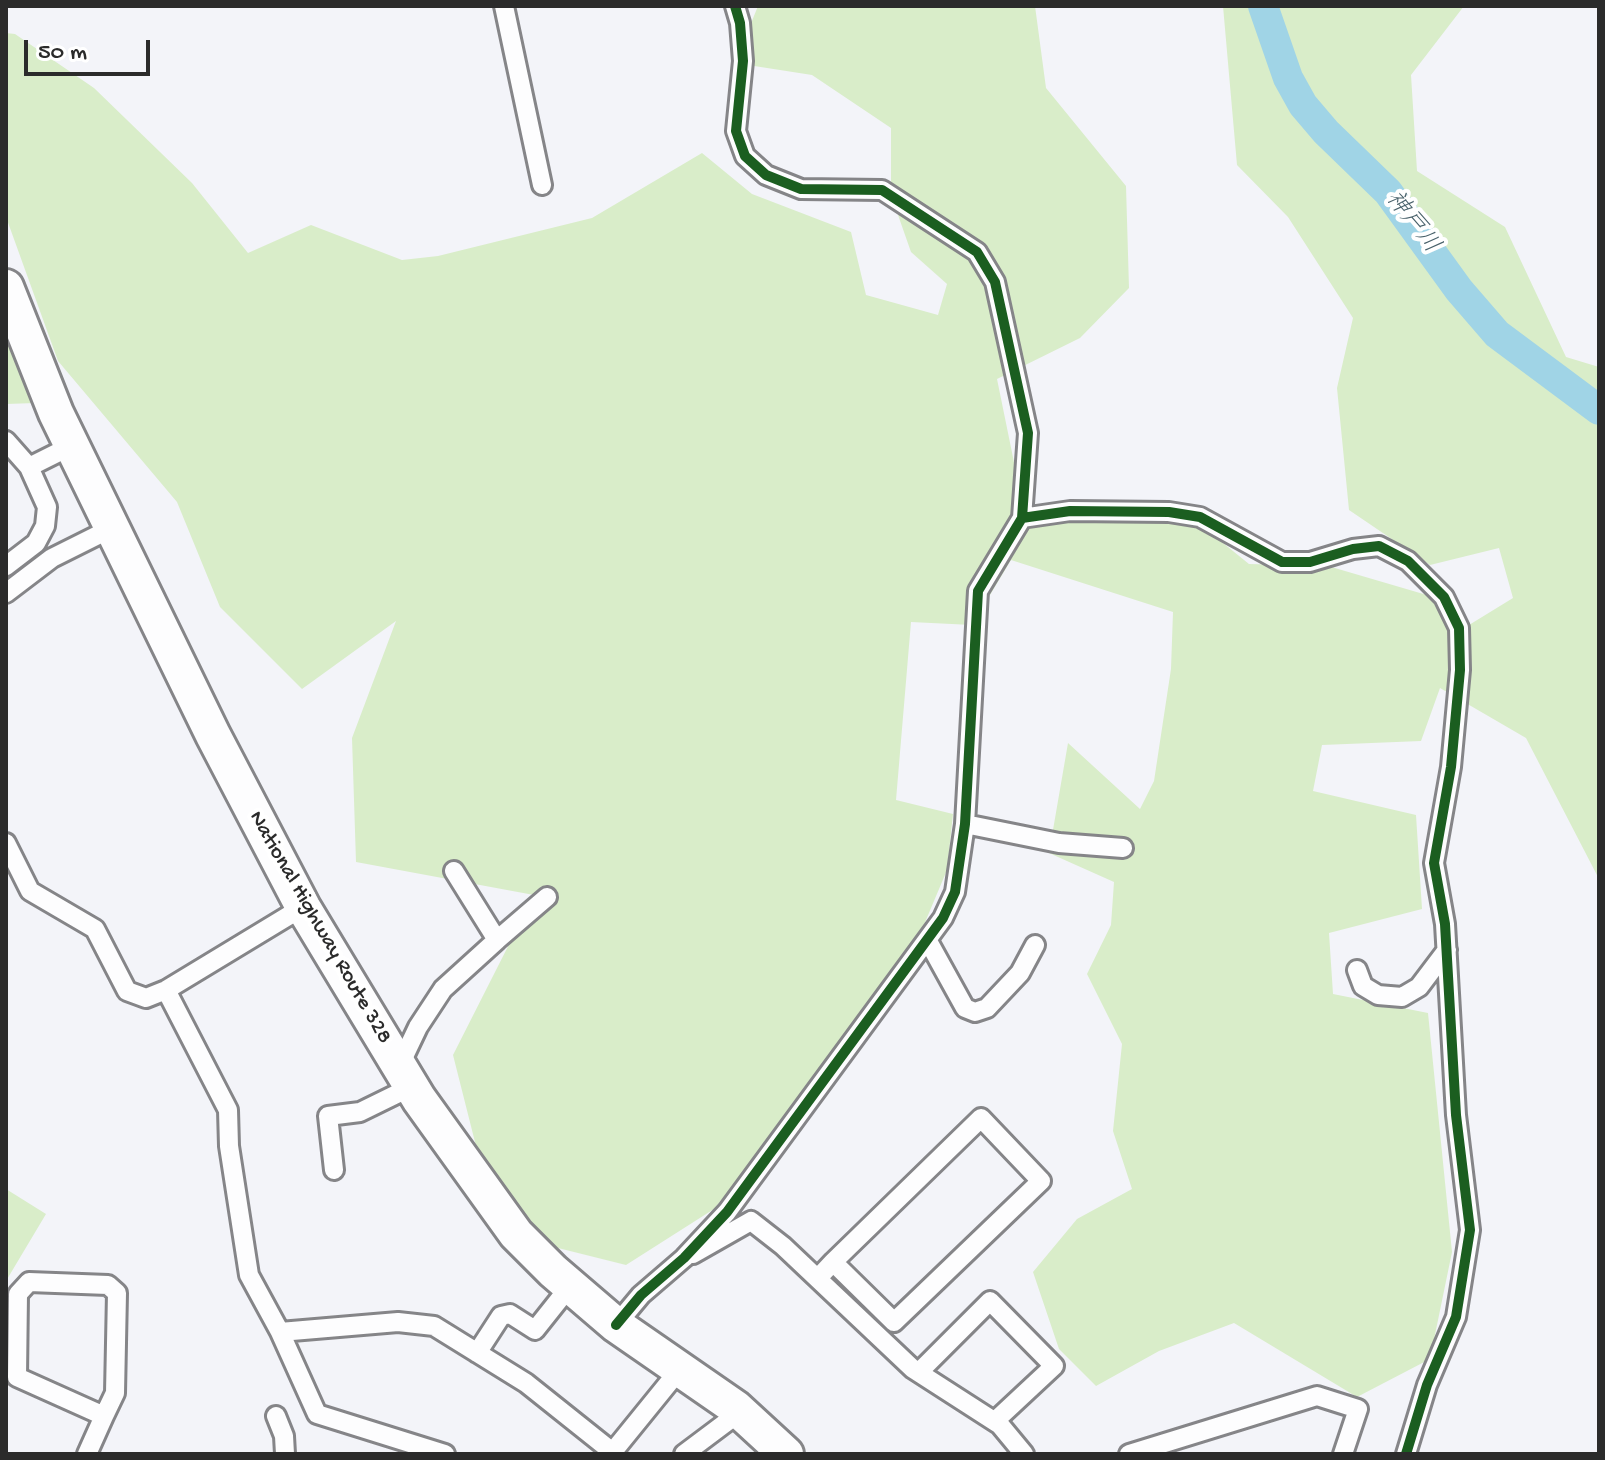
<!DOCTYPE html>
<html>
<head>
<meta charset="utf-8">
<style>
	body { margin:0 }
	#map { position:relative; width:1605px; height:1460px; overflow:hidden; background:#f3f4f9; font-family:"Gochi Hand",sans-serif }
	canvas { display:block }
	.frame { position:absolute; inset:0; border:8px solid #2b2b2b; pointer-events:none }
	.scale { position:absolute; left:24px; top:40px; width:126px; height:36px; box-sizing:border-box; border:4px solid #2b2b2b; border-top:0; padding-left:10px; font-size:24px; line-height:28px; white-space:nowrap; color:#2b2b2b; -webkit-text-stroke:6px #fff; paint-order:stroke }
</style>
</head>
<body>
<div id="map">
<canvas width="1605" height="1460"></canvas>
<div class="frame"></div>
<div class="scale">50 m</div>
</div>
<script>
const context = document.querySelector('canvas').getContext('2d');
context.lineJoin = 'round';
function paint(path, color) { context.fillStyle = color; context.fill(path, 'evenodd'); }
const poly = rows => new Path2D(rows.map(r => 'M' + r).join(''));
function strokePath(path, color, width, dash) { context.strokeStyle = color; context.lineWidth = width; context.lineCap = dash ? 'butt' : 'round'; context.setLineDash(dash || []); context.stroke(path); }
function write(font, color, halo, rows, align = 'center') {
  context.font = font + ' "Gochi Hand","Klee One",sans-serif'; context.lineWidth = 8; context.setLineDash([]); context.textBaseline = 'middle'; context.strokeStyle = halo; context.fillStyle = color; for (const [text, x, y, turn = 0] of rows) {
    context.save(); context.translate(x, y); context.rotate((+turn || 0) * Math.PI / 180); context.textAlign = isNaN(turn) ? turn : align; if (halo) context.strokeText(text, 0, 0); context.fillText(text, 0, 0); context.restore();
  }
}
const green = poly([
	[758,6,1035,6,1046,88,1126,186,1129,288,1080,338,997,379,1027,526,1186,513,1249,564,1328,566,1437,598,1469,625,1513,598,1499,548,1430,565,1349,510,1337,388,1353,318,1288,217,1237,165,1223,6,1464,6,1411,75,1417,171,1505,227,1566,357,1599,367,1599,879,1526,738,1440,688,1421,741,1322,745,1313,791,1416,815,1422,909,1329,933,1333,994,1428,1013,1452,1252,1430,1359,1357,1397,1234,1323,1159,1351,1096,1386,1059,1349,1033,1272,1077,1219,1132,1189,1113,1131,1122,1044,1087,974,1111,925,1114,882,1049,853,1068,743,1140,809,1154,781,1171,669,1173,612,1011,560,972,625,911,622,896,800,953,814,947,870,905,970,829,1070,714,1209,626,1265,546,1245,476,1146,453,1055,534,895,356,862,352,738,396,621,302,689,220,607,177,502,58,361,6,217,6,33,15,34,94,88,192,183,248,253,311,225,402,260,438,256,592,218,702,153,752,194,851,232,866,295,938,315,947,284,911,252,891,195,891,128,812,75,735,63],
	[6,320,36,403,6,404],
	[6,1189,46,1214,6,1281]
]);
const river = poly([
	[1263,6,1288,78,1303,105,1326,132,1388,192,1459,290,1497,334,1599,410]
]);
const street = poly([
	[504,6,542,185],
	[6,441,29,467,47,507,45,526,36,543,6,566],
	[29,467,71,446],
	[1022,518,1070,511,1169,512,1200,517,1282,562,1310,562,1353,549,1379,546,1408,561,1444,597,1459,628,1460,670,1451,767,1434,863,1445,924,1456,1115,1470,1230,1456,1317,1427,1385,1406,1454],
	[6,593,52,558,114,527],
	[965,824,1059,843,1123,848],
	[6,843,30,891,95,929,127,991,146,998,166,990,303,907],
	[497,940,547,897],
	[928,941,965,1008,975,1012,987,1008,1020,973,1035,945],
	[1357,970,1363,986,1378,995,1402,997,1419,987,1447,950],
	[166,990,228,1110,229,1146,249,1275,280,1332,317,1414,445,1454],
	[399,1067,418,1027,443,989,497,940,454,871],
	[334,1170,328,1116,360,1112,411,1087],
	[693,1254,751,1221,783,1246,913,1369,1000,1425,1024,1454],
	[818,1278,833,1262,981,1118,1041,1181,894,1322,833,1262],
	[616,1325,641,1295,684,1258,727,1212,943,918,955,892,965,824,978,591,1022,518,1028,433,995,282,977,252,882,190,801,189,766,175,745,156,736,131,743,61,740,23,735,6],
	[280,1332,398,1322,434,1326,526,1383,615,1454],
	[477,1353,501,1316,510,1314,535,1330,570,1286],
	[919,1372,990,1301,1054,1366,995,1421],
	[276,1416,284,1436,285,1454],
	[87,1454,104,1416,115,1393,117,1293,108,1285,29,1282,18,1294,17,1377,104,1416],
	[611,1454,680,1369],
	[684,1454,740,1412],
	[1129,1454,1317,1396,1358,1409,1343,1454]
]);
const highway = poly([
	[6,287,56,413,213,735,303,907,419,1099,516,1234,553,1271,616,1325,736,1408,786,1454]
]);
const cycleway = poly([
	[1022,518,1070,511,1169,512,1200,517,1282,562,1310,562,1353,549,1379,546,1408,561,1444,597,1459,628,1460,670,1451,767,1434,863,1445,924,1456,1115,1470,1230,1456,1317,1427,1385,1406,1454],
	[616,1325,641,1295,684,1258,727,1212,943,918,955,892,965,824,978,591,1022,518,1028,433,995,282,977,252,882,190,801,189,766,175,745,156,736,131,743,61,740,23,735,6]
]);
const streetNames = [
	["National Highway Route 328",319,928,60]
];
const waterNames = [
	["神戸川",1411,223,52]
];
paint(green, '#d9edc9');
strokePath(river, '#a0d4e6', 30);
strokePath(street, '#858588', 24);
strokePath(highway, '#858588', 40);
strokePath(street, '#fdfdfe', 18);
strokePath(highway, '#fdfdfe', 34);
strokePath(cycleway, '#1b5e20', 10);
write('22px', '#2b2b2b', '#fff', streetNames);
write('italic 24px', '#48616a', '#fff', waterNames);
</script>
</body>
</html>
